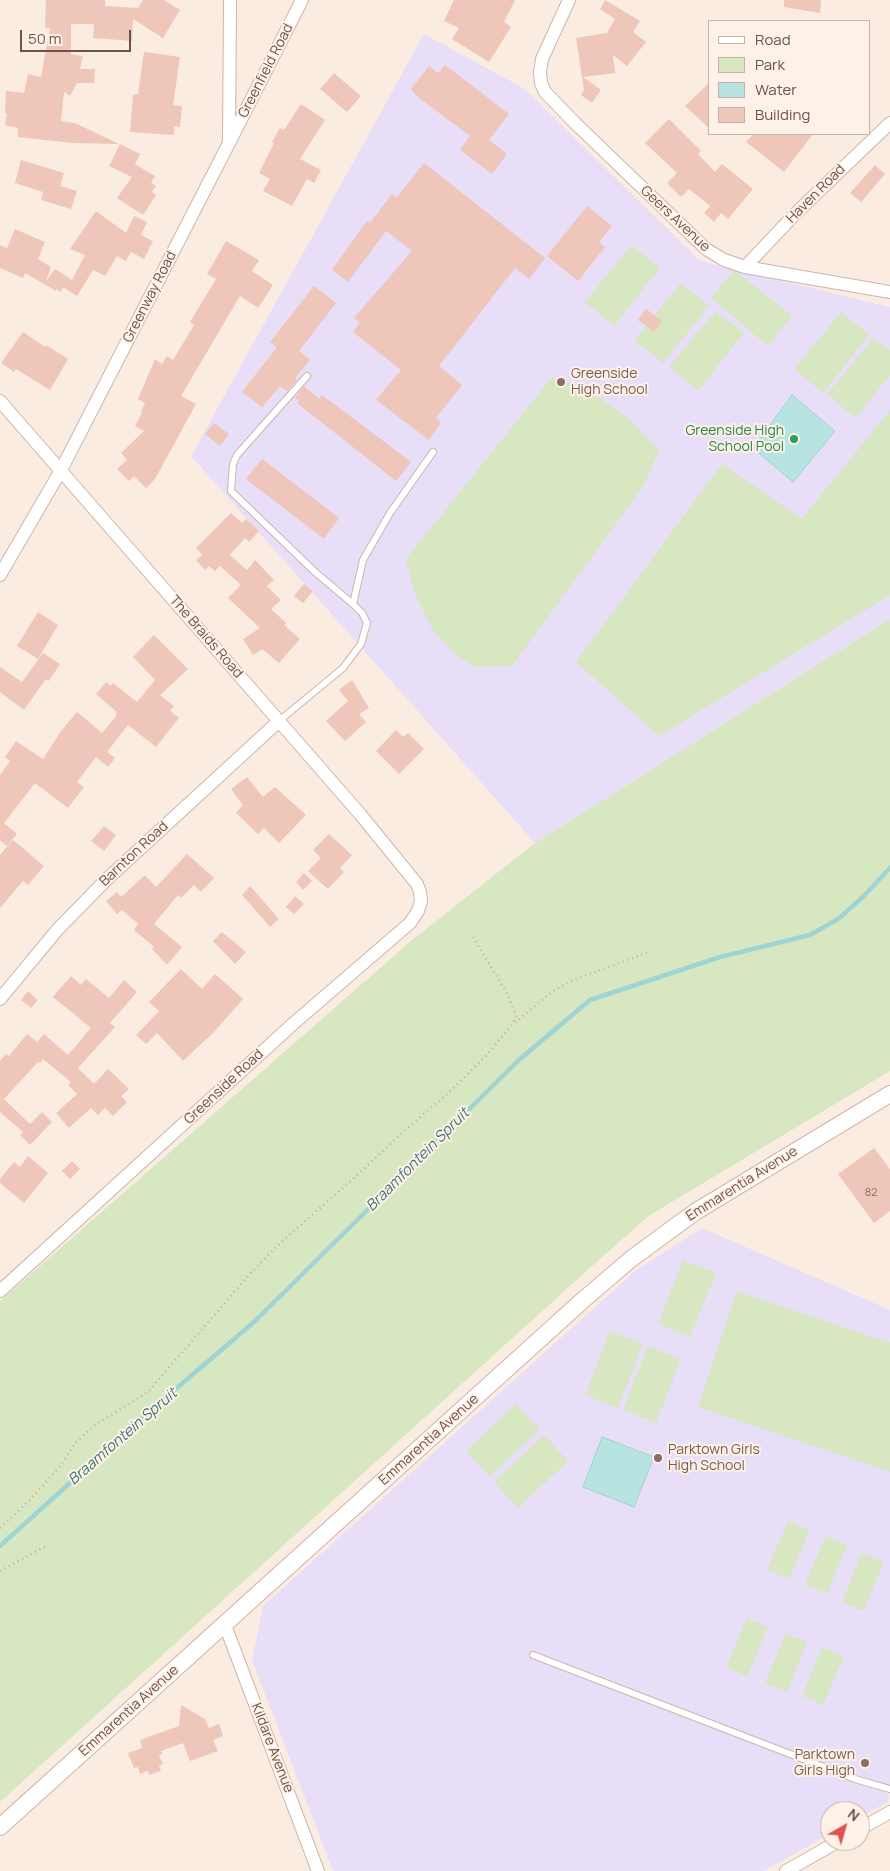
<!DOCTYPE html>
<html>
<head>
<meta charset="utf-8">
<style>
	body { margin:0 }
	#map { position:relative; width:890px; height:1871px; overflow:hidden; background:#fbece1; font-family:Manrope,sans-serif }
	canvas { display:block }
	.legend { position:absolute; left:708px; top:20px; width:162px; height:115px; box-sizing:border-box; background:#fef1e7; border:1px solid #c5b1a8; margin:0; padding:6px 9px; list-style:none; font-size:15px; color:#70514a }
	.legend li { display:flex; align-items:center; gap:10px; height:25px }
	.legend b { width:25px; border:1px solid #c5b1a8 }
	.north { position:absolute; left:820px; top:1801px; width:50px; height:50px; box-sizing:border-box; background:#fef1e7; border:1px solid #c5b1a8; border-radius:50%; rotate:38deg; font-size:14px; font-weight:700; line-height:20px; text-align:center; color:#70514a }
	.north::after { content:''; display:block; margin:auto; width:18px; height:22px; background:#df534c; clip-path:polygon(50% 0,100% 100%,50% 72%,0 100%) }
	.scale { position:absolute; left:20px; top:30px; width:111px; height:22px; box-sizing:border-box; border:2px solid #70514a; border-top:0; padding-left:6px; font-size:15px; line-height:18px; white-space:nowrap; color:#70514a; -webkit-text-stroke:4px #fef1e7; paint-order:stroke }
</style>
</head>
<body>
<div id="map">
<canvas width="890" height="1871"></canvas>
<ul class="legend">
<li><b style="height:6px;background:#fff"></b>Road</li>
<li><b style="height:14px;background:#d7e7c1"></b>Park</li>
<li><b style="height:14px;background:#b7e3e1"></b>Water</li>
<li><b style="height:14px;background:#eec6ba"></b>Building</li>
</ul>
<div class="north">N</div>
<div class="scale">50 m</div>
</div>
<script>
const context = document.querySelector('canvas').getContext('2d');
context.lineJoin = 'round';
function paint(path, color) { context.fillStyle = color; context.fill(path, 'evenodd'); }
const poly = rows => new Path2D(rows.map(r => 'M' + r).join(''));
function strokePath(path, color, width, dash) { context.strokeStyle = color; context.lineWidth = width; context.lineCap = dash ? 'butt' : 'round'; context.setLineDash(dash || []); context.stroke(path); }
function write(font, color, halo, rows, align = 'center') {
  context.font = font + ' Manrope,sans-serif'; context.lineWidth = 4; context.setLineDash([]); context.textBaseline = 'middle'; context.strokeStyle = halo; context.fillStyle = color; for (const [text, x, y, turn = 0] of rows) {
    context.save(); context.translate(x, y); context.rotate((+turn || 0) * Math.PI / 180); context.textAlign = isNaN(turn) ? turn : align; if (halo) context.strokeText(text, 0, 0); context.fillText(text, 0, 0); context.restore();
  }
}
const education = poly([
	[424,34,525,89,700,261,890,307,890,619,535,843,191,456],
	[702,1228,890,1310,890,1785,888,1802,860,1817,860,1811,830,1811,830,1834,764,1871,333,1871,252,1660,263,1606,635,1271]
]);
const green = poly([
	[632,245,660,268,614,326,585,302],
	[734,270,792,316,768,346,711,298],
	[681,283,709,306,663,363,634,340],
	[716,311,744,333,698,391,669,367],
	[841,312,869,335,823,393,794,369],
	[874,338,890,351,890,375,856,418,827,394],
	[552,377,586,388,627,417,659,451,643,487,512,666,475,667,454,654,433,631,414,592,406,559],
	[890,410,890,595,659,736,576,662,722,464,802,519],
	[890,619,890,1071,650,1215,602,1257,0,1802,0,1301,411,941,535,843],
	[683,1260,716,1273,690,1337,658,1324],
	[737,1291,890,1343,890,1472,698,1407],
	[610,1331,643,1344,618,1408,585,1395],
	[648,1346,681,1359,656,1423,623,1410],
	[516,1404,540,1429,490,1477,466,1451],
	[544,1435,568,1461,518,1508,494,1482],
	[788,1521,809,1530,789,1579,767,1570],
	[826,1536,847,1545,827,1594,805,1585],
	[862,1553,884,1562,863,1611,842,1602],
	[747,1618,768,1627,747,1676,726,1667],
	[786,1634,807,1642,787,1692,765,1683],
	[822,1647,844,1656,823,1705,802,1696]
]);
const water = poly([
	[792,395,835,431,793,482,753,448,792,395],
	[602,1437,654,1457,634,1507,583,1487,602,1437]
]);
const stream = poly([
	[0,1546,143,1417,254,1322,520,1059,590,1000,720,957,810,935,838,919,863,897,890,868]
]);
const building = poly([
	[46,0,105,0,105,6,138,8,143,0,164,0,180,10,163,38,133,19,132,41,93,38,94,24,71,24,71,54,83,56,80,69,95,69,94,83,77,83,70,96,64,92,61,121,75,123,119,144,73,143,18,137,18,128,5,125,7,113,5,113,6,91,24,93,28,74,41,77,50,28,45,28],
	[454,0,515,0,504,22,511,27,489,62,452,39,459,28,444,21],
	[605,0,640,21,633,32,646,42,627,66,613,55,615,73,583,77,601,90,592,103,581,95,584,90,576,38,607,33,615,19,600,9],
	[784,0,821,0,820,13,784,7],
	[144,52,180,57,173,105,182,106,180,127,174,126,174,135,130,132,133,95,138,94],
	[445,65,509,114,489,140,507,154,492,174,460,150,470,136,419,98,411,89,429,66,438,73],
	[334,73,361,96,347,112,320,89],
	[709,83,709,128,685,106],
	[301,104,325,120,300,159,321,170,314,183,307,179,292,206,263,191,270,179,259,173,274,143,272,142,280,128,284,130],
	[669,119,701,151,698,154,715,172,722,164,753,189,728,219,721,213,714,222,704,213,710,206,689,189,681,197,667,183,677,173,645,143],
	[753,134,813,134,784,172,746,142],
	[120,144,140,154,135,164,155,176,151,183,156,186,152,192,156,195,143,215,117,198,132,177,109,166],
	[21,160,64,173,60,186,77,191,71,209,41,200,43,192,15,183],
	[424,163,545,258,529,279,515,268,439,366,462,385,436,418,441,423,429,440,376,400,401,370,353,332,360,323,354,318,412,251,386,231,348,282,332,270,367,221,370,223,392,194,396,198],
	[875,165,885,174,861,202,850,193],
	[587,206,612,226,599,242,605,247,578,281,547,256],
	[96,211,126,233,134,216,147,222,141,235,153,241,144,259,131,252,126,261,117,256,105,276,93,270,77,296,63,287,61,292,56,289,56,291,25,273,23,278,0,268,0,245,7,248,15,229,45,242,38,259,51,267,46,282,55,269,72,280,85,255,70,249],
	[226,241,259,260,252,271,273,285,258,308,240,296,181,396,196,404,155,479,146,488,134,476,129,481,117,469,127,460,121,453,144,431,135,426,142,413,141,412,145,403,138,399,155,359,162,364,167,356,173,360,194,325,190,322,216,279,207,274],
	[314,286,336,303,299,351,310,360,295,378,297,380,287,391,280,386,262,407,242,392,277,347,270,342],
	[646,309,662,321,654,332,638,320],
	[23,332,45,347,46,345,68,359,50,390,16,369,14,372,1,363],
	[304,386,319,399,322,395,411,462,396,481,297,403,299,401,295,398],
	[214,423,229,434,220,446,205,434],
	[262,459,339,518,324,539,246,479],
	[231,513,242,523,246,519,259,531,249,542,245,538,230,555,247,570,255,560,274,580,267,586,281,600,271,609,286,623,284,625,300,639,279,663,262,649,253,655,243,639,260,628,228,598,241,585,220,566,215,571,209,566,205,570,196,560,202,555,196,548],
	[304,584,313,591,303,603,294,596],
	[38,612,58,625,38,659,17,646],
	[154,635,188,669,160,695,174,706,170,711,179,718,156,747,128,725,107,752,115,758,108,767,96,757,77,782,84,787,68,808,35,783,4,823,17,834,7,846,0,840,0,775,10,761,5,757,16,741,43,759,61,731,77,712,102,733,117,715,115,714,117,712,96,694,106,682,111,686,113,683,137,702,155,680,133,657],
	[43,653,60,664,49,681,46,679,24,710,0,692,0,667,22,682],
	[352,680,369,708,359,714,366,722,345,741,326,721,348,701,339,690],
	[396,730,403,737,408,733,424,749,399,774,376,751],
	[247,777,263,797,275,787,306,815,279,843,264,828,258,834,236,813,243,805,231,789],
	[104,826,116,835,104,851,91,841],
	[329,834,352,855,340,868,344,872,328,889,308,871,321,858,313,850],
	[13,840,44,866,28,885,23,881,0,908,0,855],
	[187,854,214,878,201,892,194,885,181,898,178,895,154,924,182,947,167,965,152,949,154,947,134,930,138,924,122,910,117,914,106,901,117,892,121,897,145,875,156,887],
	[304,873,312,881,303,890,296,882],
	[250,886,279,919,270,927,242,895],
	[295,896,304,904,294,914,286,907],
	[222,932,246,952,235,964,213,941],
	[181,969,202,989,215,974,243,999,214,1032,183,1061,157,1033,146,1044,136,1035,159,1011,149,1002],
	[71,976,81,985,86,979,109,998,124,980,137,992,110,1023,115,1027,78,1068,94,1084,108,1069,129,1089,121,1096,127,1102,113,1116,105,1108,98,1115,91,1108,69,1128,56,1113,77,1094,68,1085,71,1082,43,1059,40,1063,38,1062,4,1099,30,1124,42,1112,52,1122,30,1145,20,1135,23,1132,0,1112,0,1061,6,1054,9,1056,27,1034,37,1042,44,1034,68,1055,91,1028,53,997],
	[28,991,38,1000,31,1008,21,1000],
	[874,1148,890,1169,890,1211,874,1223,838,1174],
	[28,1156,48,1173,24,1203,0,1183,0,1179,14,1162,20,1167],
	[72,1161,80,1169,70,1179,62,1171],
	[181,1705,205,1719,209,1728,219,1724,223,1736,213,1740,218,1751,190,1761,183,1743,161,1751,163,1754,159,1755,163,1764,159,1766,161,1771,149,1775,148,1771,140,1774,138,1767,134,1768,128,1753,142,1748,140,1740,179,1726]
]);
const path = poly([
	[473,937,508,995,516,1016,512,1024],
	[0,1528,31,1499,61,1465,76,1442,95,1425,148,1392,248,1276,280,1243,352,1180,404,1131,447,1094,485,1057,512,1025,553,991,571,981,651,951],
	[0,1571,46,1546]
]);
const service = poly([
	[353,604,363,560,390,513,433,452],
	[279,721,343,668,361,644,367,623,362,613,353,604,315,572,231,491,233,464,237,455,307,376],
	[533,1655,855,1779,890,1789]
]);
const minor = poly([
	[569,0,542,59,540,72,541,83,545,92,574,122,706,249,724,260,745,267,890,292],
	[230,141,302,0],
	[745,267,795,214,890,123],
	[0,401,360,814,417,884,420,892,421,901,418,911,410,923,294,1023,0,1291],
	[0,575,60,472,229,143,230,0],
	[0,999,58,929,107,879,279,721],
	[225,1625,318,1871],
	[860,1829,890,1812],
	[786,1871,839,1841]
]);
const tertiary = poly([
	[0,1827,582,1301,631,1259,695,1212,890,1094]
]);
const markers = [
	[561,382,5,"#8d6e63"],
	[794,439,5,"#2e9e5b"],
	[658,1458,5,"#8d6e63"],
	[865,1763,5,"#8d6e63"]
];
const numberNames = [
	["82",871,1193]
];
const streetNames = [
	["Greenfield Road",266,71,-63],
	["Haven Road",816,194,-45],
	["Geers Avenue",675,219,43],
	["Greenway Road",150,297,-63],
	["The Braids Road",206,637,49],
	["Barnton Road",134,854,-43],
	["Greenside Road",224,1087,-43],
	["Emmarentia Avenue",742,1184,-32],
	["Emmarentia Avenue",429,1440,-42],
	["Emmarentia Avenue",129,1711,-42],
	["Kildare Avenue",272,1748,69]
];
const educationNames = [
	["Greenside",571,374],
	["High School",571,390],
	["Parktown Girls",668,1450],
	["High School",668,1466],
	["Parktown",855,1755,"right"],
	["Girls High",855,1771,"right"]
];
const leisureNames = [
	["Greenside High",784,431],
	["School Pool",784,447]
];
const waterNames = [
	["Braamfontein Spruit",418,1160,-45],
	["Braamfontein Spruit",123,1437,-41]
];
paint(education, '#e9def7');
paint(green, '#d7e7c1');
paint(water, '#b7e3e1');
strokePath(water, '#9ed4d3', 1);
strokePath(stream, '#9ed4d3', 4.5);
paint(building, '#eec6ba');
strokePath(service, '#cdb5ac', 8);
strokePath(minor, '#cdb5ac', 14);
strokePath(tertiary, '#cdb5ac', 18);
strokePath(path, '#d3a99e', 2.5, [1, 4]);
strokePath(service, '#fff', 6);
strokePath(minor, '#fff', 12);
strokePath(tertiary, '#fff', 16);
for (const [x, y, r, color] of markers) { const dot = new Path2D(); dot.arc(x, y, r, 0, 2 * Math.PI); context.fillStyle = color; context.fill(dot); strokePath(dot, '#fef1e7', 2); }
write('11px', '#906e66', null, numberNames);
write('14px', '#70514a', '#fef1e7', streetNames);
write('14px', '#785e54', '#fef1e7', educationNames, 'left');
write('14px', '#27864d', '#fef1e7', leisureNames, 'right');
write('italic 15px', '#3f7675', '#fef1e7', waterNames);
</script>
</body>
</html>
